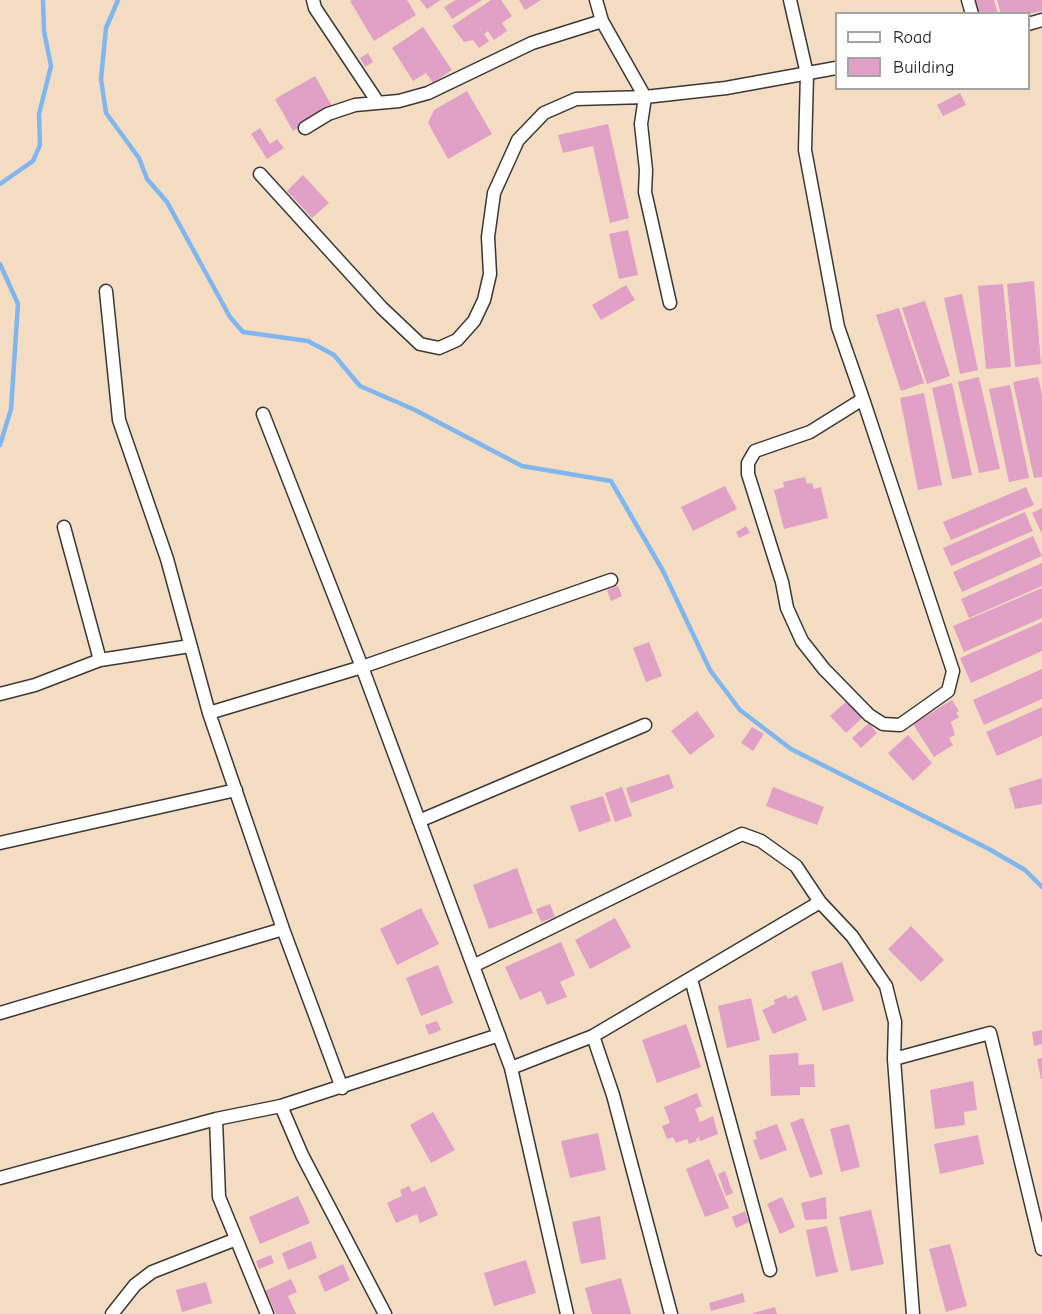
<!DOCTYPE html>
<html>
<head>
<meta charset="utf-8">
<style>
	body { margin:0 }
	#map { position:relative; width:1042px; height:1314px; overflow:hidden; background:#f4ddc2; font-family:"Comic Neue",sans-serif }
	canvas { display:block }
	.legend { position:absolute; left:835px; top:12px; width:195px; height:78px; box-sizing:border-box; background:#fff; border:2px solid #a4a4a4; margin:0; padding:8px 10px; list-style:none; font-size:18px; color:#1c1c1c }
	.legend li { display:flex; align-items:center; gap:12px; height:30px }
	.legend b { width:30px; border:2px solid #a4a4a4 }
</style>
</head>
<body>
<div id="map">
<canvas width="1042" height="1314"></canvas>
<ul class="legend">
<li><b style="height:8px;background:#fff"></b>Road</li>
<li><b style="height:16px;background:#e1a1c7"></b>Building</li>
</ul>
</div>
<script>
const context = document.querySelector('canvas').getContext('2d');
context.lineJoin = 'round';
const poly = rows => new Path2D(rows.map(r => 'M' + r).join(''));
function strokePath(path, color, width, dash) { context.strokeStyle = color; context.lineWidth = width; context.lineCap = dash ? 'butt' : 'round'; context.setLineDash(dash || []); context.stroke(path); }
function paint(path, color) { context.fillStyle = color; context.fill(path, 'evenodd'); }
const stream = poly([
	[118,0,106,28,101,79,106,113,139,158,147,179,167,202,230,317,243,332,308,341,334,355,360,386,415,410,522,466,611,481,663,571,710,670,740,710,791,749,989,849,1025,870,1042,887],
	[0,184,33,161,40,145,39,114,51,66,44,31,43,0],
	[0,264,18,304,11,409,0,445]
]);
const building = poly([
	[352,0,407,0,416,15,374,41,350,1],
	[420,0,441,0,427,9],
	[456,0,482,0,452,19,444,7],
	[491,0,501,0,512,16,502,23,507,31,494,40,488,31,484,34,489,41,479,48,473,40,464,42,452,26],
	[519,0,541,0,525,10],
	[974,0,994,0,998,14,977,14],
	[997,0,1042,0,1042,11,1028,14,1001,14],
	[423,27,452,70,433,83,426,73,413,81,392,48],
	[368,53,373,62,365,67,360,58],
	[315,76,333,108,293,131,275,99],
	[467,91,492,134,448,159,428,123,434,110],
	[960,93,966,105,943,116,937,105],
	[608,124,629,218,610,223,593,146,563,153,558,135],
	[260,128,270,144,277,139,284,148,267,159,251,134],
	[303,175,329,203,312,218,287,191],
	[628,230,638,275,619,279,609,234],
	[1034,281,1041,364,1015,367,1007,284],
	[1003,284,1011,367,986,369,978,286],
	[626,285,635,300,601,320,592,305],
	[962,294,978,370,960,374,944,298],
	[925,301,950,376,927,384,902,308],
	[899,308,924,383,901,391,876,315],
	[979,377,1000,469,979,473,958,382],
	[1038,377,1042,394,1042,477,1034,478,1013,382],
	[952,383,972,475,952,479,932,388],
	[1010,385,1029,478,1009,482,989,389],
	[924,393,942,485,918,490,900,398],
	[805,477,807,484,812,483,814,489,821,487,828,518,784,529,774,490,784,487,783,482],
	[725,486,737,509,693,531,681,507],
	[1026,487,1034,505,951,540,943,522],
	[1042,508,1042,534,1032,513],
	[1025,512,1033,531,951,566,943,548],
	[746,526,750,533,739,538,736,532],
	[1033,536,1042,556,962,592,953,572],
	[1042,563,1042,586,969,618,961,599],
	[618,586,622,596,611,601,607,590],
	[1042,588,1042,618,964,652,953,626],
	[1042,622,1042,651,971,683,960,658],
	[649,642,662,676,646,682,633,648],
	[1042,669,1042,699,984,725,973,700],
	[952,700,959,711,956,713,959,717,951,722,955,735,949,738,953,745,934,757,913,724],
	[847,701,862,718,846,733,830,716],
	[1042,707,1042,736,997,756,986,732],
	[697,711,715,736,690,755,671,731],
	[869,723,877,733,861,748,852,738],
	[752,727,764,734,753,751,741,743],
	[908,735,932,763,913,781,888,753],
	[669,774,674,788,631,803,626,788],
	[1042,778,1042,804,1015,809,1009,788],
	[622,787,632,816,615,822,605,793],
	[773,787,824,807,817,825,766,806],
	[603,796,611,821,579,832,570,806],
	[517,868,533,913,489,929,473,885],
	[550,904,555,917,541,922,536,909],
	[421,908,439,944,397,965,380,929],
	[615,918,631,947,590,969,575,940],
	[911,926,944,960,921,982,888,949],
	[561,942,575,975,560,982,567,997,547,1005,541,991,520,1000,505,967],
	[842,962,854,1001,823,1011,811,972],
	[438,965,453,1003,421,1016,406,978],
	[786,995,788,999,797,995,807,1020,773,1034,762,1010,775,1004,774,1000],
	[751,998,760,1040,727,1048,718,1006],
	[437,1021,441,1030,429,1035,425,1025],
	[686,1024,701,1067,657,1083,642,1040],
	[1042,1030,1042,1044,1034,1046,1032,1032],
	[798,1053,799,1065,814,1064,815,1087,800,1087,800,1095,771,1096,769,1055],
	[1042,1058,1042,1079,1041,1079,1037,1059],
	[973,1081,977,1110,964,1112,965,1125,935,1129,930,1090],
	[697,1093,702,1106,695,1109,700,1122,713,1116,718,1134,700,1141,699,1137,696,1139,697,1141,689,1144,687,1139,676,1143,673,1137,667,1139,662,1126,670,1123,664,1107],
	[433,1112,455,1150,431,1163,410,1125],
	[803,1118,823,1174,810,1178,790,1123],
	[777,1124,787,1150,760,1160,753,1140,757,1139,755,1132],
	[849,1124,860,1167,841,1172,830,1129],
	[598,1133,606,1170,570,1178,561,1141],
	[978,1135,984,1164,940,1174,934,1144],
	[709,1159,729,1208,705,1217,686,1169],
	[725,1171,733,1193,726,1196,718,1174],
	[409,1186,412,1192,425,1186,438,1215,420,1223,417,1214,396,1223,387,1203,402,1196,400,1190],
	[298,1196,310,1223,260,1244,249,1217],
	[782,1197,795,1227,780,1234,767,1204],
	[826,1197,827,1219,805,1220,801,1203],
	[871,1210,884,1264,851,1271,839,1217],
	[745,1211,749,1222,736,1228,732,1217],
	[600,1216,606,1259,581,1264,572,1222],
	[827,1226,838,1272,816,1277,806,1230],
	[311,1241,317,1258,288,1270,282,1253],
	[950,1244,967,1306,946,1312,929,1249],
	[271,1255,274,1263,259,1269,256,1261],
	[526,1260,536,1293,494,1306,484,1273],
	[343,1264,350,1280,325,1292,318,1276],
	[621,1278,631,1314,592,1314,585,1288],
	[291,1279,297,1292,288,1296,296,1314,276,1314,265,1291],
	[206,1282,212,1303,182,1312,176,1290],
	[743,1293,745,1302,711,1311,709,1303],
	[775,1307,777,1314,753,1314,753,1313]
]);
const street = poly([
	[313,0,315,8,377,101],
	[596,0,602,21,645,97,641,124,646,170,645,192,670,303],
	[790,0,807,74,805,150,838,327,863,399,953,671,948,691,900,725,883,724,869,715,824,669,802,641,787,608,782,582,748,474,748,463,755,451,810,432,863,399],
	[968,0,972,14],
	[1028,24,1042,20],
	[305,128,328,114,355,105,399,101,428,93,532,43,602,21],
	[260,174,382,308,420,344,439,348,457,340,474,321,484,300,490,274,488,237,494,193,518,140,544,113,576,99,645,97,726,88,836,68],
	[106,291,119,420,167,559,209,713,283,929,342,1088],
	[263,414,362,667,511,1068,567,1314],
	[64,527,100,660],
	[0,694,35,685,100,660,190,646],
	[209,713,362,667,611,580],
	[419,821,645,725],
	[0,843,236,790],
	[473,966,742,834,761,841,796,866,820,902,852,936,886,986,895,1022,894,1059,913,1314],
	[691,979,770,1270],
	[0,1013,283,929],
	[593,1036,613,1095,671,1314],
	[894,1059,990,1033,1042,1249],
	[511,1068,593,1036,820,902],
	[281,1106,302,1155,385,1314],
	[216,1119,219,1197,267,1314],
	[0,1178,216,1119,281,1106,499,1035],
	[112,1314,135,1285,152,1272,234,1240]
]);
strokePath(stream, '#81b7f0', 4.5);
paint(building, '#e1a1c7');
strokePath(street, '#3c3935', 15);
strokePath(street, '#fff', 12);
</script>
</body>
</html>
